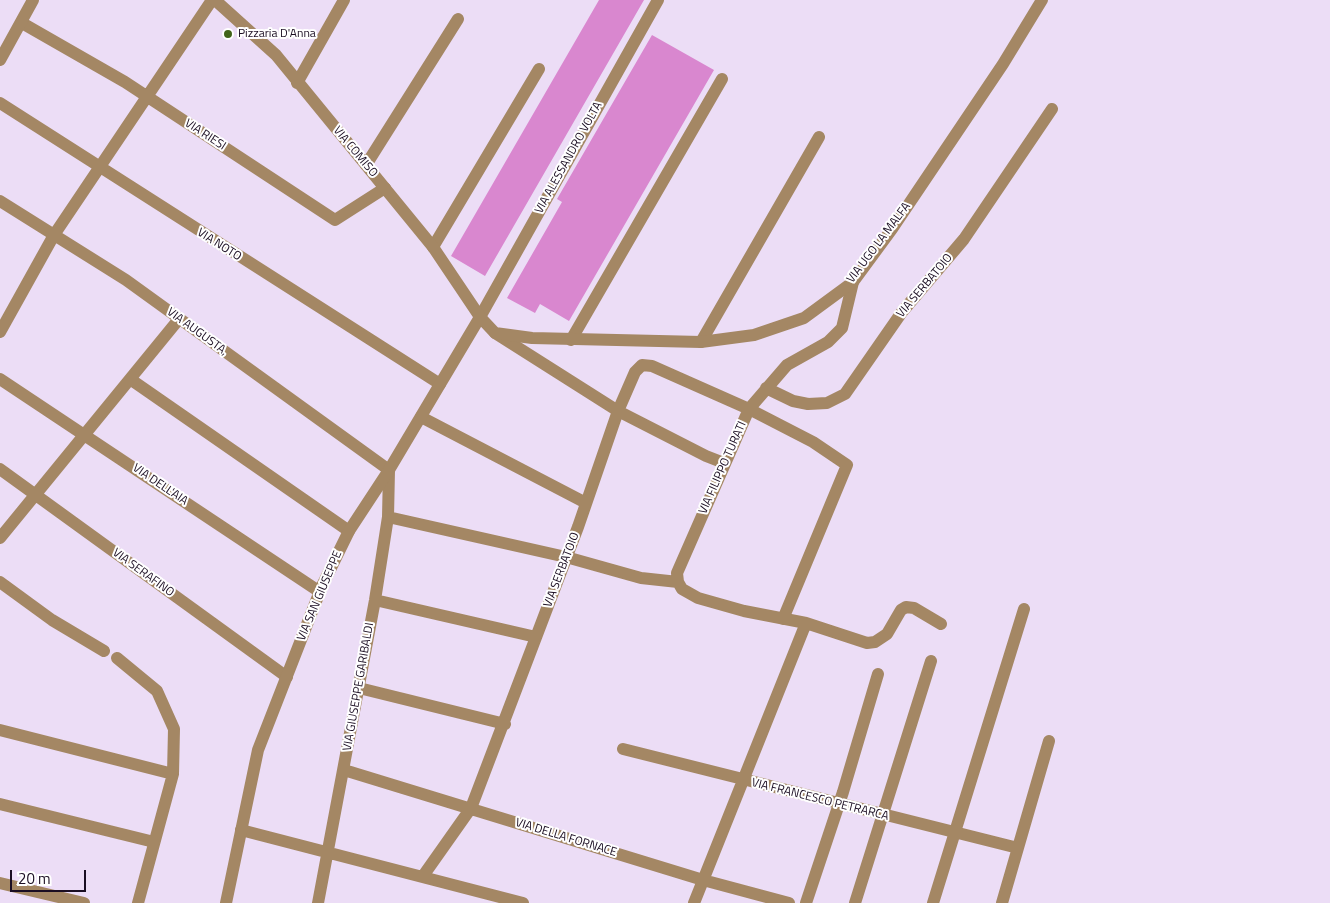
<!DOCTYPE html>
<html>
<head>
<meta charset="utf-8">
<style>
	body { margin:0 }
	#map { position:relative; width:1330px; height:903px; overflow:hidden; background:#ecddf6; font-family:"Titillium Web",sans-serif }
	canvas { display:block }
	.scale { position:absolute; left:10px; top:870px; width:76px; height:22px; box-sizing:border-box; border:2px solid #1a0d22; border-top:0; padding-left:6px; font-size:15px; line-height:18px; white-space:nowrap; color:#1a0d22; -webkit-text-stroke:4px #fff; paint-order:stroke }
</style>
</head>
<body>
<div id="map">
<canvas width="1330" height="903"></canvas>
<div class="scale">20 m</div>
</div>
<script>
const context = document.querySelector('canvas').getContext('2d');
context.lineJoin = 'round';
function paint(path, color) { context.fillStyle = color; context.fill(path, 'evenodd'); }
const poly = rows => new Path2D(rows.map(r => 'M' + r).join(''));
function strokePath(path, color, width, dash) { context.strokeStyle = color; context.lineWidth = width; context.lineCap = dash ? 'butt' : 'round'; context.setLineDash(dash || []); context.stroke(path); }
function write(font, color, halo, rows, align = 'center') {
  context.font = font + ' "Titillium Web",sans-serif'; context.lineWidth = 4; context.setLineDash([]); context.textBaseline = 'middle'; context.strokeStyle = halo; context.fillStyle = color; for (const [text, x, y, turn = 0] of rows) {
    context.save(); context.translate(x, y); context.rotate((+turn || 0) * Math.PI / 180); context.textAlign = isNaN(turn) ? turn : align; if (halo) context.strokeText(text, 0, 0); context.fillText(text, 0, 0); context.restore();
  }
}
const building = poly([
	[599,0,644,0,485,276,451,256],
	[652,35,714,70,569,321,540,304,535,313,507,298,562,202,557,199]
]);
const minor = poly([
	[22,23,125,82,335,220,385,188],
	[297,83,344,0],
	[0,103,440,384],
	[366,165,458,19],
	[0,201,126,280,389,470,388,517,375,600,318,903],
	[433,247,539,69],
	[853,282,842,328,828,342,787,365,749,409,677,573,678,582,682,589,698,598,744,611,806,623,867,643,875,642,887,634,901,610,906,607,914,608,941,624],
	[480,317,658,0],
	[0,332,54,235,212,0],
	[495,333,618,411,706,456,724,463],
	[571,340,722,79],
	[701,342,819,137],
	[0,379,320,592],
	[130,379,349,531],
	[766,388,793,401,808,404,827,403,845,394,902,312,964,239,1052,109],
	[421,417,586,503],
	[0,469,287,677],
	[388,517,566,557,641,578,678,582],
	[0,538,179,319],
	[0,582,52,620,104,651],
	[375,600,536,637],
	[117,658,157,691,174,729,173,774,138,903],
	[359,688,505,724],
	[0,730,173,774],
	[623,749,1018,848],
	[344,770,703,880,789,903],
	[0,804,154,842],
	[241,830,523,903],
	[423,876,471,808,578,527,618,411,635,372,642,365,652,366,749,409,813,442,847,465,783,619],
	[0,883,84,903],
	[694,903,806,623],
	[806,903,843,792,878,674],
	[855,903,931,661],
	[933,903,1024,609],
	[1002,903,1049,741]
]);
const tertiary = poly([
	[215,0,276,55,433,247,480,317,495,333,532,338,701,342,754,335,804,318,853,282,892,229,1003,64,1042,0],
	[0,60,33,0],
	[226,903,258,750,322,586,349,531,389,470,480,317]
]);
const markers = [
	[228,34,5,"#41631a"]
];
const poiNames = [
	["Pizzaria D'Anna",238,34]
];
const streetNames = [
	["VIA RIESI",205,135,33],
	["VIA COMISO",355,152,50],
	["VIA ALESSANDRO VOLTA",569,158,-61],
	["VIA UGO LA MALFA",879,243,-53],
	["VIA NOTO",219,245,32],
	["VIA SERBATOIO",925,286,-50],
	["VIA AUGUSTA,",197,332,36],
	["VIA FILIPPO TURATI",723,468,-66],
	["VIA DELL'AIA",160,485,34],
	["VIA SERBATOIO",562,570,-69],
	["VIA SERAFINO",143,573,36],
	["VIA SAN GIUSEPPE",320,596,-67],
	["VIA GIUSEPPE GARIBALDI",359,687,-80],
	["VIA FRANCESCO PETRARCA",820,800,14],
	["VIA DELLA FORNACE",566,838,17]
];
paint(building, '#d987cf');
strokePath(minor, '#a48764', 12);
strokePath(tertiary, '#a48764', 12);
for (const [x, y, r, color] of markers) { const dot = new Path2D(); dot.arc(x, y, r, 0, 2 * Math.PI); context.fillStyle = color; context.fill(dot); strokePath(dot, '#fff', 2); }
write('12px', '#1a0d22', '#fff', poiNames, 'left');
write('12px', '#1a0d22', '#fff', streetNames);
</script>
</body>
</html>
